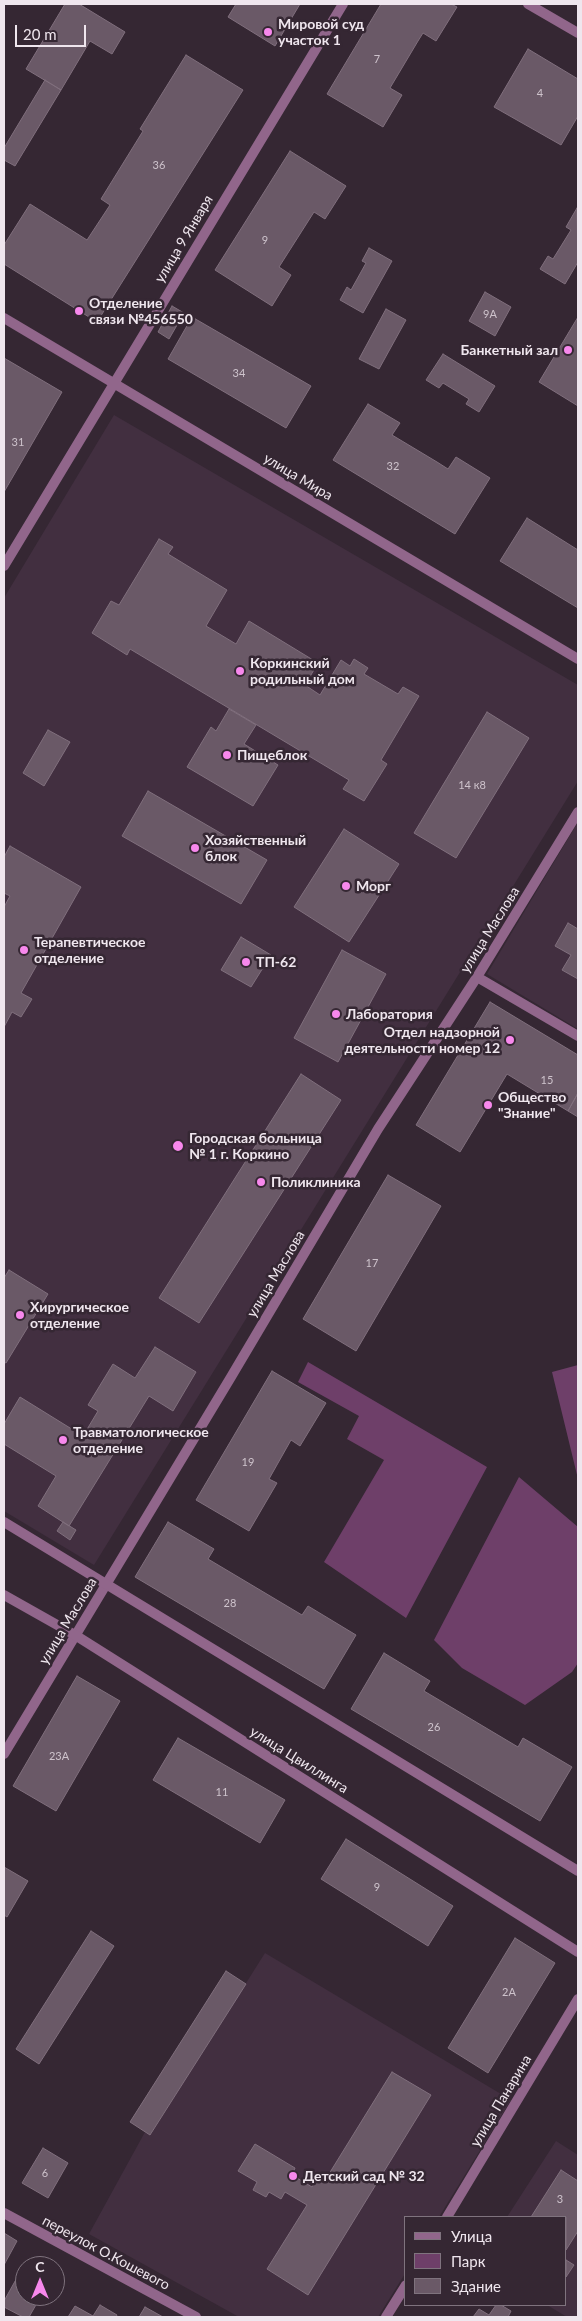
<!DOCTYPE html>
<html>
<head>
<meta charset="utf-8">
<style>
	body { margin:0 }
	#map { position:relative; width:582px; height:2321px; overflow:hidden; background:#352733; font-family:Lato,sans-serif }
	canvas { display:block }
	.frame { position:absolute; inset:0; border:5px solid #efe6ee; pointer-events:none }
	.legend { position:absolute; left:404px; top:2216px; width:162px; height:90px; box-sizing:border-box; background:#352733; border:1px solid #7f737e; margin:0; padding:6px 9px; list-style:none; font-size:15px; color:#efe6ee }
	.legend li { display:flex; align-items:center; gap:10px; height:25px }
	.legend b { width:25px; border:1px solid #7f737e }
	.north { position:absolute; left:15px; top:2256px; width:50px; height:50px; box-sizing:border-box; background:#352733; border:1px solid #7f737e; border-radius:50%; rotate:0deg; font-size:14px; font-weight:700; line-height:20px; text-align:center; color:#efe6ee }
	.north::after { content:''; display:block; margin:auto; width:18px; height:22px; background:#f788ec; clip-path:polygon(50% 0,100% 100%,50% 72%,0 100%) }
	.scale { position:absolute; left:15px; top:25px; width:71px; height:22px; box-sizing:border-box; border:2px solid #efe6ee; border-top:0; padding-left:6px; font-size:15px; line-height:18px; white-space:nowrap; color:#efe6ee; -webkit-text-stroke:4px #352733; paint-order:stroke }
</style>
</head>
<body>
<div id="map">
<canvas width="582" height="2321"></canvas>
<div class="frame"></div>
<ul class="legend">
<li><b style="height:6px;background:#91668b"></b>Улица</li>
<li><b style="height:14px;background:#6e3f69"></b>Парк</li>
<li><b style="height:14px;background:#6a5967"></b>Здание</li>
</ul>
<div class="north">С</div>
<div class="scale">20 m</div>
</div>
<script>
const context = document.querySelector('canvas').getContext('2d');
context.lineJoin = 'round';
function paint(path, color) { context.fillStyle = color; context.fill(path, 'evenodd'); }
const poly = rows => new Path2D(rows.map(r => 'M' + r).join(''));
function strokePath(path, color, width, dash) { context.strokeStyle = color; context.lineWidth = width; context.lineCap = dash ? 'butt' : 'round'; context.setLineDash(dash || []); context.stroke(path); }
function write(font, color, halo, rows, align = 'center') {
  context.font = font + ' Lato,sans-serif'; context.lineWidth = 5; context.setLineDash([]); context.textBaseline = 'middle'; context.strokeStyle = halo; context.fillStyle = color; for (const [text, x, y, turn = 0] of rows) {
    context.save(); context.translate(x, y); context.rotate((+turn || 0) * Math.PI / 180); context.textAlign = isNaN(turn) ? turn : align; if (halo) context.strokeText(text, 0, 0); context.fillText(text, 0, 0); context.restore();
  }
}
const built = poly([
	[114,415,578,685,578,781,94,1565,4,1511,4,598],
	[578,822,578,1029,487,974],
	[265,1953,511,2100,439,2217,406,2217,406,2272,378,2317,239,2317,89,2234,145,2132,151,2134],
	[556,2141,578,2155,578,2317,567,2317,547,2305,566,2305,566,2217,507,2217]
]);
const green = poly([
	[308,1362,487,1467,406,1618,324,1562,384,1460,347,1439,359,1416,298,1382],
	[578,1365,578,1479,552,1372],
	[519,1477,578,1527,578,1663,572,1672,525,1705,462,1668,434,1640]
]);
const building = poly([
	[65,4,79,4,125,32,112,54,90,41,61,90,26,69,65,4],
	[236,4,300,4,275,46,228,17,236,4],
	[381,4,451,4,457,7,436,41,423,33,418,41,390,88,402,95,383,127,327,94,381,4],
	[528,49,578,79,578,116,561,145,494,107,528,49],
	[186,55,243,90,97,322,4,264,4,245,30,204,87,240,110,205,101,199,143,131,140,129,186,55],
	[45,80,61,90,15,166,4,160,4,148,45,80],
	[290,151,346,186,325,219,314,212,279,267,291,275,272,306,215,270,290,151],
	[577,208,578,262,565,284,540,269,548,256,553,259,571,230,566,227,577,208],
	[369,248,392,261,363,313,340,300,347,287,351,290,366,263,362,261,369,248],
	[485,292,511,307,495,336,469,321,485,292],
	[172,306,184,313,169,339,158,332,172,306],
	[386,309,406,320,379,369,359,359,386,309],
	[192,317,311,386,286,428,168,359,192,317],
	[578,317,578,406,539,382,578,317],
	[443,354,495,386,479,412,466,404,469,399,443,383,439,388,426,380,443,354],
	[4,358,62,392,4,492,4,358],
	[368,404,400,423,392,435,437,462,448,469,456,457,490,478,455,534,333,460,368,404],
	[527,518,578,550,578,608,500,561,527,518],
	[159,539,173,547,168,554,227,590,206,626,236,644,249,621,318,663,305,685,320,695,341,660,350,666,354,659,368,668,364,674,398,694,403,687,419,696,381,760,387,764,364,801,343,789,349,780,130,649,127,655,92,633,111,601,119,605,159,539],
	[229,709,256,725,244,744,278,765,253,806,187,767,211,727,216,731,229,709],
	[487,712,529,738,456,858,414,833,487,712],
	[48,730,70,742,44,786,23,773,48,730],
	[148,791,267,860,241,904,122,836,148,791],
	[344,829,399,864,349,942,294,907,344,829],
	[10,846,81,887,21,993,32,999,21,1017,12,1012,4,1027,4,907,10,896,4,893,4,857,10,846],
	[568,923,578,929,578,979,562,970,571,955,555,946,568,923],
	[241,937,271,955,251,987,221,970,241,937],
	[342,950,386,974,338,1062,294,1038,342,950],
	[490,1002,578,1055,578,1093,568,1111,507,1074,460,1152,416,1125,490,1002],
	[301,1074,341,1100,199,1323,159,1298,301,1074],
	[578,1093,578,1117,568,1111,578,1093],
	[388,1175,441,1206,356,1351,303,1319,388,1175],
	[9,1270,48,1294,6,1363,4,1362,4,1278,9,1270],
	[155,1347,196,1372,173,1411,149,1396,69,1526,38,1506,56,1476,4,1444,4,1424,20,1397,83,1436,98,1411,88,1405,113,1364,135,1378,155,1347],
	[272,1371,326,1403,300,1446,291,1440,269,1479,277,1483,249,1531,196,1500,272,1371],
	[63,1522,76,1530,70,1540,57,1531,63,1522],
	[168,1522,214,1549,208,1559,302,1615,308,1606,356,1635,324,1689,135,1577,168,1522],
	[384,1653,430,1681,424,1691,518,1747,523,1738,572,1767,540,1821,351,1709,384,1653],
	[77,1676,120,1701,56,1811,13,1786,77,1676],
	[178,1738,285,1800,260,1843,153,1780,178,1738],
	[346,1839,453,1906,428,1946,321,1879,346,1839],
	[4,1867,28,1881,7,1917,4,1915,4,1867],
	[91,1931,114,1946,39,2064,16,2049,91,1931],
	[515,1938,555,1963,488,2073,448,2048,515,1938],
	[226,1971,246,1984,150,2135,130,2122,226,1971],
	[392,2072,431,2095,308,2295,267,2269,307,2205,285,2192,281,2199,269,2192,266,2197,253,2190,257,2182,238,2171,255,2144,295,2168,292,2175,312,2187,317,2178,324,2182,392,2072],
	[43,2148,68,2163,48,2198,22,2183,43,2148],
	[561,2170,578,2181,578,2231,566,2250,566,2217,531,2217,561,2170],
	[4,2233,17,2241,4,2265,4,2233],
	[566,2260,574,2265,566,2277,566,2260],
	[23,2267,25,2269,25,2296,41,2296,29,2317,23,2317,4,2307,4,2301,23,2267],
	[100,2305,117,2315,116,2317,68,2317,75,2306,93,2316,100,2305],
	[496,2305,501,2305,511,2311,508,2317,473,2317,479,2309,489,2315,496,2305],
	[145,2307,163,2317,139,2317,145,2307]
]);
const minor = poly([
	[528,4,578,33],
	[4,318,578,659],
	[4,566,343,4],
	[477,977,578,1036],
	[4,1754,231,1377,378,1129,477,977,578,812],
	[4,2213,196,2317]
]);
const tertiary = poly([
	[4,1522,578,1871],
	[4,1595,75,1635,578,1952],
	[447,2217,578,1999],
	[386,2317,406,2285]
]);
const markers = [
	[268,32,5,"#f788ec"],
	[79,311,5,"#f788ec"],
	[568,350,5,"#f788ec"],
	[240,671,5,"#f788ec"],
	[227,755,5,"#f788ec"],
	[195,848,5,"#f788ec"],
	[346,886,5,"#f788ec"],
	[24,950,5,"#f788ec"],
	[246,962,5,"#f788ec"],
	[336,1014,5,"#f788ec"],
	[510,1040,5,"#f788ec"],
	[488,1105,5,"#f788ec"],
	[178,1146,6,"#f788ec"],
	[261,1182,5,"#f788ec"],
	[20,1315,5,"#f788ec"],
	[63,1440,5,"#f788ec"],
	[293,2176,5,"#f788ec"]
];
const numberNames = [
	["7",377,59],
	["4",540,93],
	["36",159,165],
	["9",265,240],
	["9А",490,314],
	["34",239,373],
	["31",18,442],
	["32",393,466],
	["14 к8",472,785],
	["15",547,1080],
	["17",372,1263],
	["19",248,1462],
	["28",230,1603],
	["26",434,1727],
	["23А",59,1756],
	["11",222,1792],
	["9",377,1887],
	["2А",509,1992],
	["6",45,2173],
	["3",560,2199]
];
const poiNames = [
	["Мировой суд",278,24],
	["участок 1",278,40],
	["Отделение",89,303],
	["связи №456550",89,319],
	["Банкетный зал",558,350,"right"],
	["Коркинский",250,663],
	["родильный дом",250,679],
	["Пищеблок",237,755],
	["Хозяйственный",205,840],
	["блок",205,856],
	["Морг",356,886],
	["Терапевтическое",34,942],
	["отделение",34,958],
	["ТП-62",256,962],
	["Лаборатория",346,1014],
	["Отдел надзорной",500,1032,"right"],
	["деятельности номер 12",500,1048,"right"],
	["Общество",498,1097],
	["\"Знание\"",498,1113],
	["Городская больница",189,1138],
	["№ 1 г. Коркино",189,1154],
	["Поликлиника",271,1182],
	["Хирургическое",30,1307],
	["отделение",30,1323],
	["Травматологическое",73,1432],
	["отделение",73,1448],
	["Детский сад № 32",303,2176]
];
const streetNames = [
	["улица 9 Января",184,239,-59],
	["улица Мира",298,477,31],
	["улица Маслова",490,930,-58],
	["улица Маслова",276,1274,-59],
	["улица Маслова",68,1621,-59],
	["улица Цвиллинга",299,1760,32],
	["улица Панарина",501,2101,-59],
	["переулок О.Кошевого",106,2253,28]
];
paint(built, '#422f40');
paint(green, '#6e3f69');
paint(building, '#6a5967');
strokePath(building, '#806f7d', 1);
strokePath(minor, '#91668b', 10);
strokePath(tertiary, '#91668b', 10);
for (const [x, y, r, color] of markers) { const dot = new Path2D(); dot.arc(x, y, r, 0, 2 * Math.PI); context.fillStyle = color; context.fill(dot); strokePath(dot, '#352733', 2); }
write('11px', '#cec3cc', null, numberNames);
write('bold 14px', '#efe6ee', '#352733', poiNames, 'left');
write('14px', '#efe6ee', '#352733', streetNames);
</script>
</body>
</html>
